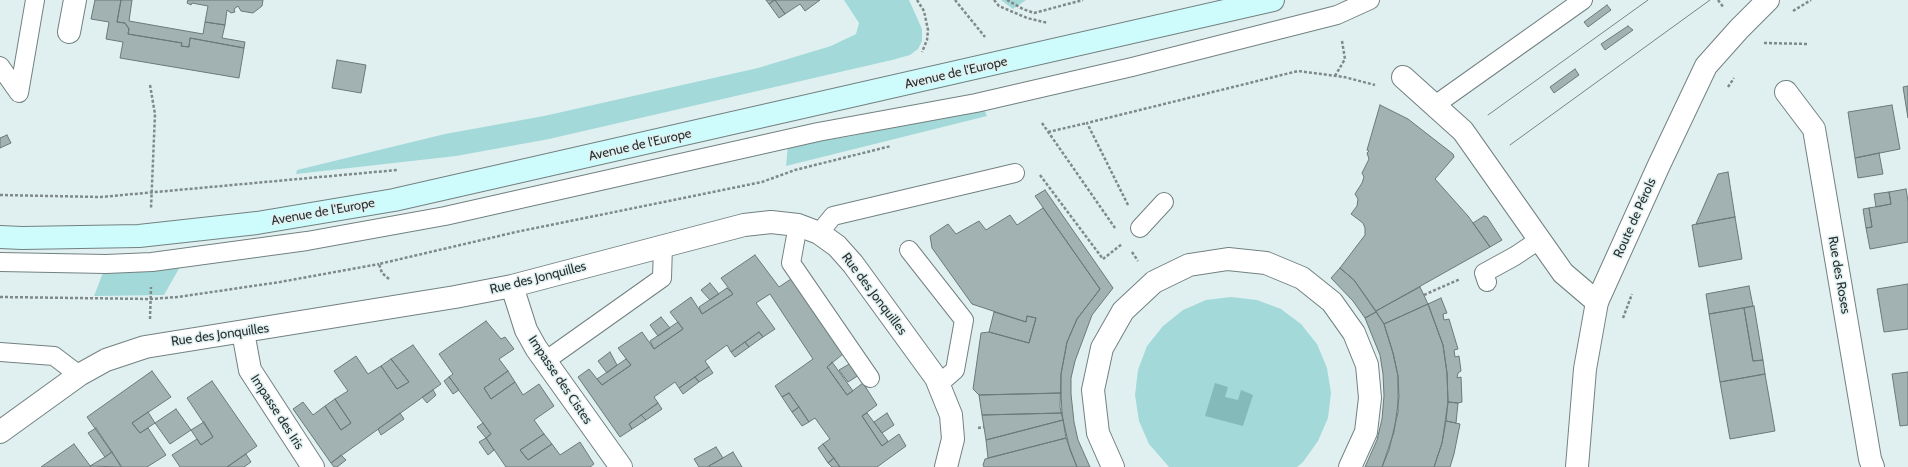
<!DOCTYPE html>
<html>
<head>
<meta charset="utf-8">
<style>
	body { margin:0 }
	canvas { display:block; background:#e0f0f0 }
</style>
</head>
<body>
<canvas width="1908" height="467"></canvas>
<script>
const context = document.querySelector('canvas').getContext('2d');
context.lineJoin = 'round';
function paint(path, color) { context.fillStyle = color; context.fill(path, 'evenodd'); }
const poly = rows => new Path2D(rows.map(r => 'M' + r).join(''));
function strokePath(path, color, width, dash) { context.strokeStyle = color; context.lineWidth = width; context.lineCap = dash ? 'butt' : 'round'; context.setLineDash(dash || []); context.stroke(path); }
function write(font, color, halo, rows, align = 'center') {
  context.font = font + ' Cabin,sans-serif'; context.lineWidth = 3; context.setLineDash([]); context.textBaseline = 'middle'; context.strokeStyle = halo; context.fillStyle = color; for (const [text, x, y, turn = 0] of rows) {
    context.save(); context.translate(x, y); context.rotate((+turn || 0) * Math.PI / 180); context.textAlign = isNaN(turn) ? turn : align; if (halo) context.strokeText(text, 0, 0); context.fillText(text, 0, 0); context.restore();
  }
}
const green = poly([
	[844,0,909,0,922,29,922,41,918,49,910,55,892,60,549,139,456,156,296,174,297,170,445,134,544,116,758,68,831,46,856,34,859,23],
	[1001,0,1026,0,1013,9],
	[983,106,987,116,786,166,788,146,852,136],
	[181,265,164,295,94,296,104,270],
	[1231,297,1257,300,1281,309,1301,324,1317,344,1327,368,1331,393,1328,418,1318,441,1303,462,1297,467,1169,467,1149,444,1139,421,1135,395,1138,370,1147,346,1163,326,1183,310,1206,300]
]);
const water = poly([
	[1215,383,1228,387,1225,397,1238,400,1241,390,1253,395,1243,426,1205,416]
]);
const building = poly([
	[95,0,121,0,117,22,125,23,129,29,128,34,182,43,181,46,189,47,190,38,244,48,239,78,120,58,123,42,106,39,109,22,91,19,95,0],
	[121,0,132,0,129,21,203,34,205,22,225,25,222,38,245,42,244,48,190,38,189,47,181,46,182,43,128,34,129,29,125,23,117,22,121,0],
	[188,0,263,0,262,6,253,13,241,11,238,6,234,9,235,12,231,13,227,10,225,25,205,22,208,6,192,3,191,5,187,3,188,0],
	[766,0,774,0,769,4,766,0],
	[775,0,785,14,779,18,769,4,775,0],
	[775,0,820,0,805,11,800,4,785,14,775,0],
	[1607,5,1611,10,1588,27,1584,22,1607,5],
	[1628,26,1633,30,1605,50,1601,44,1628,26],
	[337,60,366,65,361,93,332,88,337,60],
	[1575,69,1579,75,1554,93,1550,87,1575,69],
	[1908,86,1908,118,1903,87,1908,86],
	[1380,105,1408,119,1453,154,1454,157,1435,179,1468,216,1490,247,1376,311,1354,280,1340,268,1365,235,1365,228,1363,223,1351,214,1357,206,1358,199,1355,194,1362,183,1364,177,1362,173,1369,159,1367,153,1369,151,1367,150,1380,105],
	[1892,105,1900,149,1855,158,1848,112,1892,105],
	[7,135,11,143,0,148,0,138,7,135],
	[1879,153,1883,174,1858,178,1855,158,1879,153],
	[1728,172,1735,217,1696,224,1718,174,1728,172],
	[1906,189,1908,201,1908,242,1870,249,1866,228,1872,227,1869,208,1891,204,1889,192,1906,189],
	[1045,190,1113,288,1092,315,1075,361,1071,378,1071,394,1074,422,1078,440,1090,467,1077,467,1070,450,1060,407,1061,374,1067,342,1077,319,1100,289,1035,196,1045,190],
	[1889,192,1891,204,1876,207,1874,194,1889,192],
	[1043,208,1100,289,1077,319,1067,342,1061,374,1061,393,979,395,973,389,981,333,989,332,1029,343,1036,318,1027,316,1026,322,972,304,932,248,930,236,948,224,956,234,979,221,986,230,1010,215,1017,225,1043,208],
	[1869,208,1872,227,1866,228,1863,209,1869,208],
	[1484,216,1487,217,1502,240,1490,247,1473,223,1484,216],
	[1735,217,1742,259,1699,267,1692,225,1735,217],
	[755,255,779,287,791,279,843,354,827,367,847,395,863,383,877,405,862,416,882,446,899,434,906,446,877,467,840,467,823,444,830,439,815,418,809,422,789,393,782,397,775,386,813,359,770,294,756,303,775,329,763,337,759,332,731,352,727,345,705,361,709,367,679,388,675,382,654,397,658,403,629,424,632,429,620,437,578,377,589,369,602,385,631,365,618,348,642,332,654,349,683,329,670,312,691,297,702,314,733,294,721,278,755,255],
	[1340,268,1354,280,1376,312,1365,318,1353,301,1331,278,1340,268],
	[710,283,719,294,710,300,701,290,710,283],
	[1908,284,1908,329,1884,332,1877,289,1908,284],
	[1749,286,1753,306,1709,314,1706,294,1749,286],
	[1420,287,1428,304,1384,324,1376,311,1420,287],
	[727,288,733,294,702,314,699,307,727,288],
	[1441,298,1447,313,1443,314,1444,320,1449,319,1458,349,1454,350,1455,357,1459,356,1461,371,1458,373,1457,378,1461,377,1462,402,1458,403,1448,402,1447,373,1443,345,1428,304,1441,298],
	[1428,304,1443,345,1447,373,1448,402,1442,443,1434,467,1382,467,1394,432,1399,397,1398,376,1393,353,1384,324,1428,304],
	[1754,306,1763,360,1753,361,1744,308,1754,306],
	[1744,308,1753,361,1763,360,1765,374,1720,382,1709,314,1744,308],
	[994,312,1026,322,1027,316,1036,318,1029,343,989,332,994,312],
	[1376,312,1384,324,1393,353,1398,376,1398,412,1389,450,1382,467,1365,467,1377,440,1382,419,1384,396,1383,374,1380,355,1365,318,1376,312],
	[661,317,670,328,658,336,650,325,661,317],
	[486,321,501,339,505,337,514,349,499,359,508,371,484,388,491,399,515,382,523,395,539,384,554,406,534,420,544,434,520,450,528,460,552,444,560,455,580,442,594,464,590,467,506,467,486,438,491,434,449,377,453,374,439,354,486,321],
	[678,322,683,329,654,349,650,341,678,322],
	[759,332,763,337,749,347,745,342,759,332],
	[745,342,749,347,735,357,731,352,745,342],
	[413,345,441,384,331,463,293,409,303,402,313,415,325,406,341,430,351,423,335,399,348,391,334,371,356,356,368,374,381,366,397,389,409,382,391,359,413,345],
	[610,352,617,365,607,373,598,361,610,352],
	[391,359,409,382,397,389,381,366,391,359],
	[626,359,631,365,602,385,597,379,626,359],
	[832,362,853,391,847,395,827,367,832,362],
	[851,363,859,375,848,382,839,370,851,363],
	[709,367,713,373,699,382,695,377,709,367],
	[152,371,171,397,132,423,140,433,148,428,166,455,147,467,122,467,87,417,152,371],
	[508,371,515,382,491,399,484,388,508,371],
	[1908,372,1908,425,1900,426,1892,374,1908,372],
	[1765,374,1775,431,1730,439,1720,382,1765,374],
	[449,377,459,390,453,394,444,381,449,377],
	[695,377,699,382,683,394,679,388,695,377],
	[212,381,257,446,227,467,180,467,172,455,197,439,201,445,213,437,187,398,212,381],
	[433,390,436,395,427,403,422,397,433,390],
	[789,393,799,407,792,412,782,397,789,393],
	[1061,393,1062,413,982,415,979,395,1061,393],
	[335,399,351,423,341,430,325,406,335,399],
	[1448,402,1458,403,1456,423,1446,421,1448,402],
	[658,403,662,409,646,420,641,415,658,403],
	[799,407,809,422,802,426,792,412,799,407],
	[176,409,191,430,170,444,155,423,176,409],
	[148,412,155,423,140,433,132,423,148,412],
	[400,413,404,419,381,435,378,429,400,413],
	[867,413,888,441,882,446,862,416,867,413],
	[887,413,894,425,882,433,874,422,887,413],
	[1062,413,1063,420,986,440,982,415,1062,413],
	[641,415,646,420,632,429,629,424,641,415],
	[1063,420,1066,438,988,458,986,440,1063,420],
	[1446,421,1460,424,1454,454,1450,467,1434,467,1442,443,1446,421],
	[204,422,213,437,201,445,191,430,204,422],
	[483,423,491,434,486,438,477,427,483,423],
	[96,428,112,452,105,457,88,433,96,428],
	[544,434,552,444,528,460,520,450,544,434],
	[486,438,494,450,488,455,479,442,486,438],
	[1066,438,1077,467,984,467,983,465,985,459,1066,438],
	[74,444,91,467,41,467,74,444],
	[823,444,834,458,828,463,818,448,823,444],
	[716,447,723,458,707,467,699,467,694,459,716,447],
	[112,452,121,467,90,466,105,457,112,452],
	[733,452,742,467,710,467,709,466,733,452],
	[246,454,251,462,244,467,227,467,246,454],
	[341,455,346,460,337,467,334,467,331,463,341,455],
	[834,458,840,467,832,467,828,463,834,458]
]);
const path = poly([
	[917,0,924,11,928,30,927,40,922,52],
	[955,0,985,37],
	[994,0,999,6,1027,18,1048,23],
	[1007,0,1023,9,1034,13,1083,0],
	[1718,0,1724,8],
	[1793,11,1811,0],
	[1764,43,1809,44],
	[1335,76,1345,59,1342,41],
	[150,85,155,114,151,208],
	[1728,87,1734,78],
	[1042,123,1115,228],
	[1048,132,1087,123],
	[1040,175,1103,259,1122,244],
	[0,195,101,197,397,170],
	[1128,205,1087,123,1298,71,1344,77,1375,85],
	[1132,252,1138,261],
	[389,279,382,273,379,264,516,232,762,182,795,170,891,146],
	[1424,295,1460,279],
	[0,297,150,299,178,297,280,282,379,264],
	[1623,318,1632,294],
	[150,319,151,287],
	[978,428,984,427]
]);
const service = poly([
	[0,66,19,93,35,0],
	[1435,105,1583,0],
	[798,225,791,263,870,378],
	[1140,228,1164,202],
	[819,233,833,216,1015,173],
	[909,250,964,320,955,370,939,384],
	[0,262,106,264,152,262,307,241,445,216,818,132,976,103,1132,67,1337,15,1370,0],
	[1487,282,1484,273,1515,256,1539,240],
	[0,352,54,356,79,375],
	[545,361,662,278,663,246]
]);
const pedestrian = poly([
	[1113,467,1098,433,1093,390,1102,348,1123,311,1154,282,1189,265,1228,259,1266,263,1302,278,1332,302,1354,333,1367,365,1370,398,1366,432,1350,467]
]);
const minor = poly([
	[69,32,75,0],
	[1403,77,1463,131,1563,273,1597,302],
	[1786,92,1814,129,1870,459,1873,467],
	[512,286,526,330,536,348,621,467],
	[243,332,250,370,313,467],
	[0,432,79,375,106,360,145,347,455,297,512,286,744,225,771,222,798,225,819,233,837,246,853,264,936,378,951,415,953,439,946,467]
]);
const tertiary = poly([
	[1577,467,1585,369,1597,302,1659,165,1706,66,1739,29,1768,0]
]);
const secondary = poly([
	[0,237,22,238,139,236,257,223,394,200,1273,0]
]);
const tram = poly([
	[1488,115,1648,0],
	[1510,145,1710,0]
]);
const streetNames = [
	["Avenue de l'Europe",956,73,-13],
	["Avenue de l'Europe",640,145,-13],
	["Avenue de l'Europe",323,212,-10],
	["Route de Pérols",1635,218,-66],
	["Rue des Roses",1839,275,80],
	["Rue des Jonquilles",538,278,-14],
	["Rue des Jonquilles",874,294,53],
	["Rue des Jonquilles",220,335,-8],
	["Impasse des Cistes",560,380,56],
	["Impasse des Iris",277,412,57]
];
paint(green, '#a3d9d9');
paint(water, '#85baba');
paint(building, '#a2b1b1');
strokePath(building, '#6b7979', 1);
strokePath(service, '#738181', 20);
strokePath(pedestrian, '#738181', 24);
strokePath(minor, '#738181', 24);
strokePath(tertiary, '#738181', 24);
strokePath(secondary, '#738181', 24);
strokePath(path, '#7f8989', 2.5, [3, 2]);
strokePath(service, '#fff', 18);
strokePath(pedestrian, '#fff', 22);
strokePath(minor, '#fff', 22);
strokePath(tertiary, '#fff', 22);
strokePath(secondary, '#cefbfc', 22);
strokePath(tram, '#798484', 1);
write('13px', '#292f2f', '#e0f0f0', streetNames);
</script>
</body>
</html>
